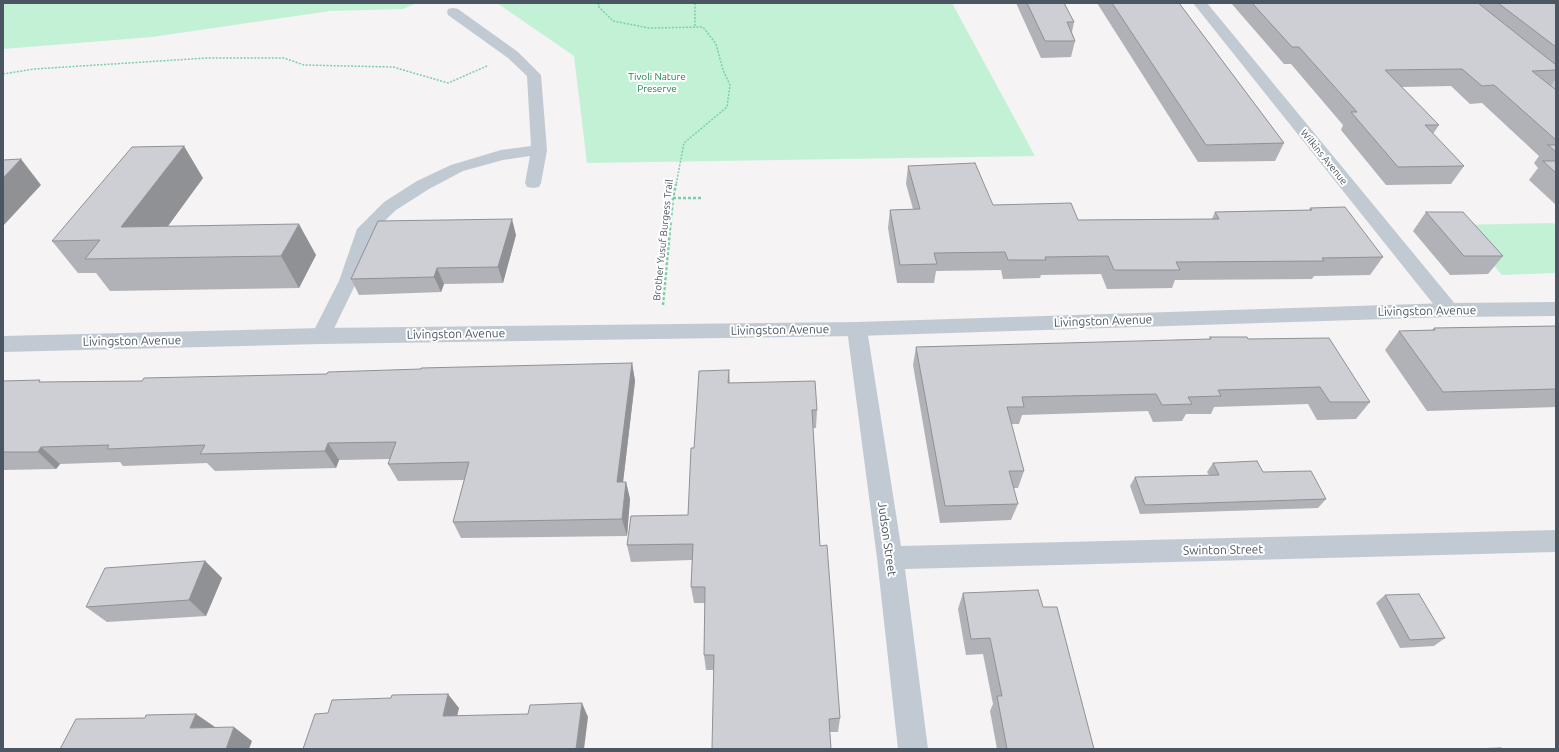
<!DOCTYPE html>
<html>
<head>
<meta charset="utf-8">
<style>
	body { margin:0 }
	#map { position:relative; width:1559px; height:752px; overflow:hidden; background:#f5f3f3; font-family:Ubuntu,sans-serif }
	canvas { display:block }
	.frame { position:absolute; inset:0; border:4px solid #4a5661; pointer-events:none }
</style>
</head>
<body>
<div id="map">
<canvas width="1559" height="752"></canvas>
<div class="frame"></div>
</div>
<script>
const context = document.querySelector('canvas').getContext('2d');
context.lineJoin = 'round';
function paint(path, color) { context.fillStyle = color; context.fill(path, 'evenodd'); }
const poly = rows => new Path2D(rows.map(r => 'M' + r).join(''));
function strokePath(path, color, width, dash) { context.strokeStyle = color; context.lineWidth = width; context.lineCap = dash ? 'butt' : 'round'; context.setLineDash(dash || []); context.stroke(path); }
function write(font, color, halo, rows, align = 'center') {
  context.font = font + ' Ubuntu,sans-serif'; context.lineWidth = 4; context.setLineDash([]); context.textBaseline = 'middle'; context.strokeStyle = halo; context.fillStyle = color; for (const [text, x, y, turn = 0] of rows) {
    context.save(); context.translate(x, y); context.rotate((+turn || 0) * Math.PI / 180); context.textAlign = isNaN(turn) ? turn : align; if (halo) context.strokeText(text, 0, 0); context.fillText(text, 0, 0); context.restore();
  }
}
const green = poly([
	[3,3,417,3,403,9,330,11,152,37,3,49],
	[497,3,952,3,1035,156,587,163,574,56],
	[1553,223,1556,226,1556,273,1502,275,1458,225]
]);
const pathFar1 = poly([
	[599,3,598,6,613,21,649,28,703,27,716,44,723,70,730,85,727,107,684,143,676,185],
	[695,3,695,27],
	[3,74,34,69,207,58,284,58,304,65,393,67,448,83,487,66]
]);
const path = poly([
	[673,198,702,198],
	[663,305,673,198,676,184]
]);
const service = poly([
	[453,8,458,9,518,52,541,75,547,150,541,183,539,187,533,188,527,187,525,183,530,156,503,160,463,171,429,189,396,210,374,231,357,281,328,341,321,343,314,341,311,336,339,281,357,229,384,202,417,181,451,165,501,150,531,146,527,76,508,58,448,15,447,12,448,9,453,8]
]);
const minor = poly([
	[1193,3,1207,3,1456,305,1459,310,1456,315,1449,317,1442,315,1193,3],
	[1530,59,1535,60,1556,76,1556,89,1551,87,1525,66,1523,63,1525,60,1530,59],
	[857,322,864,324,867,329,901,546,1556,530,1556,552,905,569,928,749,898,749,877,558,847,329,850,324,857,322]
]);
const tertiary = poly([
	[1556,302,1556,316,1449,317,857,336,321,344,3,352,3,336,321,328,857,322,1449,303,1556,302]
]);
const wall = poly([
	[1016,3,1064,3,1074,22,1072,32,1075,41,1071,57,1041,58],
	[1097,3,1179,3,1284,143,1275,161,1198,162],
	[1231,3,1556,3,1556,78,1551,86,1556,90,1556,205,1529,180,1538,168,1534,163,1539,156,1482,103,1470,104,1451,86,1402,87,1439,125,1433,134,1464,166,1451,184,1386,185,1341,130,1343,125,1291,64,1284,64],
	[908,166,993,205,1078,220,1212,219,1215,212,1309,210,1310,208,1383,257,1370,275,1314,276,1312,279,1175,280,1172,288,1107,289,1101,274,1041,275,1040,278,1003,279,1001,270,936,271,934,283,897,283,888,228,890,210,913,209,906,184],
	[203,178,168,226,316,255,299,288,110,291,96,273,78,273,52,241],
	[1426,212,1503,256,1488,274,1450,275,1413,231],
	[516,235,503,283,444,284,441,292,359,295,351,279],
	[1556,326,1556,407,1427,411,1385,350,1399,331,1432,330,1434,328],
	[1210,337,1248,339,1370,402,1356,419,1317,420,1308,404,1214,407,1211,414,1186,414,1182,421,1153,422,1148,411,1022,415,1019,424,1011,424,1024,471,1018,488,1013,488,1018,504,1011,520,940,523,913,365,916,347,1209,340],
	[632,363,635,381,623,482,626,482,630,499,627,536,461,538,453,522,464,480,398,481,388,464,390,459,339,460,336,468,215,471,207,463,123,466,120,462,60,464,56,469,3,470,3,381,42,382,142,381],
	[729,370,730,383,817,410,816,428,813,428,820,546,840,718,838,732,830,732,714,670,706,670,704,655,705,603,694,603,691,587,692,560,631,562,627,545,688,515,694,448],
	[1213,463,1263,472,1326,499,1318,508,1140,514,1130,486,1135,477,1209,475,1207,472],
	[205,561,222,578,206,616,107,622,86,607],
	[963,593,1043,607,1094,749,997,749,990,711,993,704,983,654,966,655,958,609],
	[1385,595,1445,638,1434,646,1400,648,1376,603]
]);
const shadedWall = poly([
	[184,146,203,178,144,259,121,227],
	[21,159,41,185,3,226,3,178],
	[512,219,516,235,503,283,498,267],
	[299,224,316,255,299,288,281,256],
	[437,268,444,284,441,292,434,277],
	[632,363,635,381,621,499,617,482],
	[328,443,339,460,336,468,325,451],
	[41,447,60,464,56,469,38,452],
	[626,482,630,499,627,536,622,519],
	[205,561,222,578,206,616,189,600],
	[448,694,459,708,454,730,443,716],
	[582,703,588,717,584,749,576,749],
	[196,714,215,727,209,742,190,728],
	[234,727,252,741,249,749,226,749]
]);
const building = poly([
	[1027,3,1064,3,1074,22,1067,22,1075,41,1045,41,1027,3],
	[1112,3,1179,3,1284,143,1206,145,1112,3],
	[1252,3,1478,3,1556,65,1556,70,1532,71,1556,90,1556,140,1494,85,1482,86,1462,69,1385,70,1439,125,1425,125,1464,166,1398,167,1351,112,1357,112,1299,47,1292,47,1252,3],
	[1498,3,1556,3,1556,47,1498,3],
	[1548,145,1556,145,1556,152,1548,145],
	[184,146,121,227,299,224,281,256,85,259,100,240,52,241,132,147,184,146],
	[21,159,3,178,3,160,21,159],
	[1543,161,1556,161,1556,173,1543,161],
	[975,163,993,205,1071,203,1078,220,1219,219,1215,212,1312,210,1310,208,1345,207,1383,257,1322,258,1324,261,1176,262,1180,270,1114,270,1108,256,1045,257,1046,260,1008,260,1005,252,934,253,937,264,900,265,890,210,920,209,908,166,975,163],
	[1426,212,1463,212,1503,256,1464,256,1426,212],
	[512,219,498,267,437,268,434,277,351,279,378,221,512,219],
	[1556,326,1556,389,1443,392,1399,331,1435,330,1434,328,1556,326],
	[1210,337,1247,337,1248,339,1329,338,1370,402,1330,402,1320,387,1218,390,1221,396,1188,397,1192,404,1162,405,1156,394,1022,397,1024,407,1007,407,1024,471,1009,471,1018,504,945,506,916,347,1211,339,1210,337],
	[632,363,617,482,626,482,622,519,453,522,469,462,388,464,396,442,328,443,325,451,200,454,205,445,107,449,109,445,41,447,38,452,3,452,3,381,40,380,39,382,142,381,144,378,327,374,328,372,421,369,421,368,632,363],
	[729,370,728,383,815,381,817,410,812,410,820,546,827,545,840,718,829,719,831,749,712,749,714,655,704,655,705,587,691,587,693,544,627,545,631,516,688,515,691,448,694,448,699,371,729,370],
	[1257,461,1263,472,1311,471,1326,499,1145,505,1135,477,1219,475,1213,463,1257,461],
	[205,561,189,600,86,607,105,568,205,561],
	[1038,590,1043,607,1057,607,1094,749,1007,749,997,696,1002,696,990,638,971,639,963,593,1038,590],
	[1419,594,1445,638,1410,640,1385,595,1419,594],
	[448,694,443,716,528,714,530,705,582,703,576,749,303,749,315,714,328,713,332,700,391,698,392,695,448,694],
	[196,714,190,728,234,727,226,749,60,749,76,719,145,718,146,715,196,714],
	[1501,748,1502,749,1470,749,1501,748]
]);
const farParknames = [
	["Tivoli Nature",657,77],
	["Preserve",657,89]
];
const farStreetnames = [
	["Wilkins Avenue",1324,157,51],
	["Brother Yusuf Burgess Trail",663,240,-84]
];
const streetNames = [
	["Livingston Avenue",1427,311,-1],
	["Livingston Avenue",1103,321,-2],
	["Livingston Avenue",780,330,-1],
	["Livingston Avenue",456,334,-1],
	["Livingston Avenue",132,341,-1],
	["Judson Street",887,539,82],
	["Swinton Street",1223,550,-1]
];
paint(green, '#c3f1d5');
strokePath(pathFar1, '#7ad0a6', 1.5, [2, 1.5]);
strokePath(path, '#7ad0a6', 2.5, [3, 2]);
paint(service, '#c1cad2');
paint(minor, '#c1cad2');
paint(tertiary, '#c1cad2');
paint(wall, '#b0b2b7');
paint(shadedWall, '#909195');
paint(building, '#cdcfd5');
strokePath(building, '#909195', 1);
write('10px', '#17864f', '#fff', farParknames);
write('10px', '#4a5661', '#fff', farStreetnames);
write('12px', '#4a5661', '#fff', streetNames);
</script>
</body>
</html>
